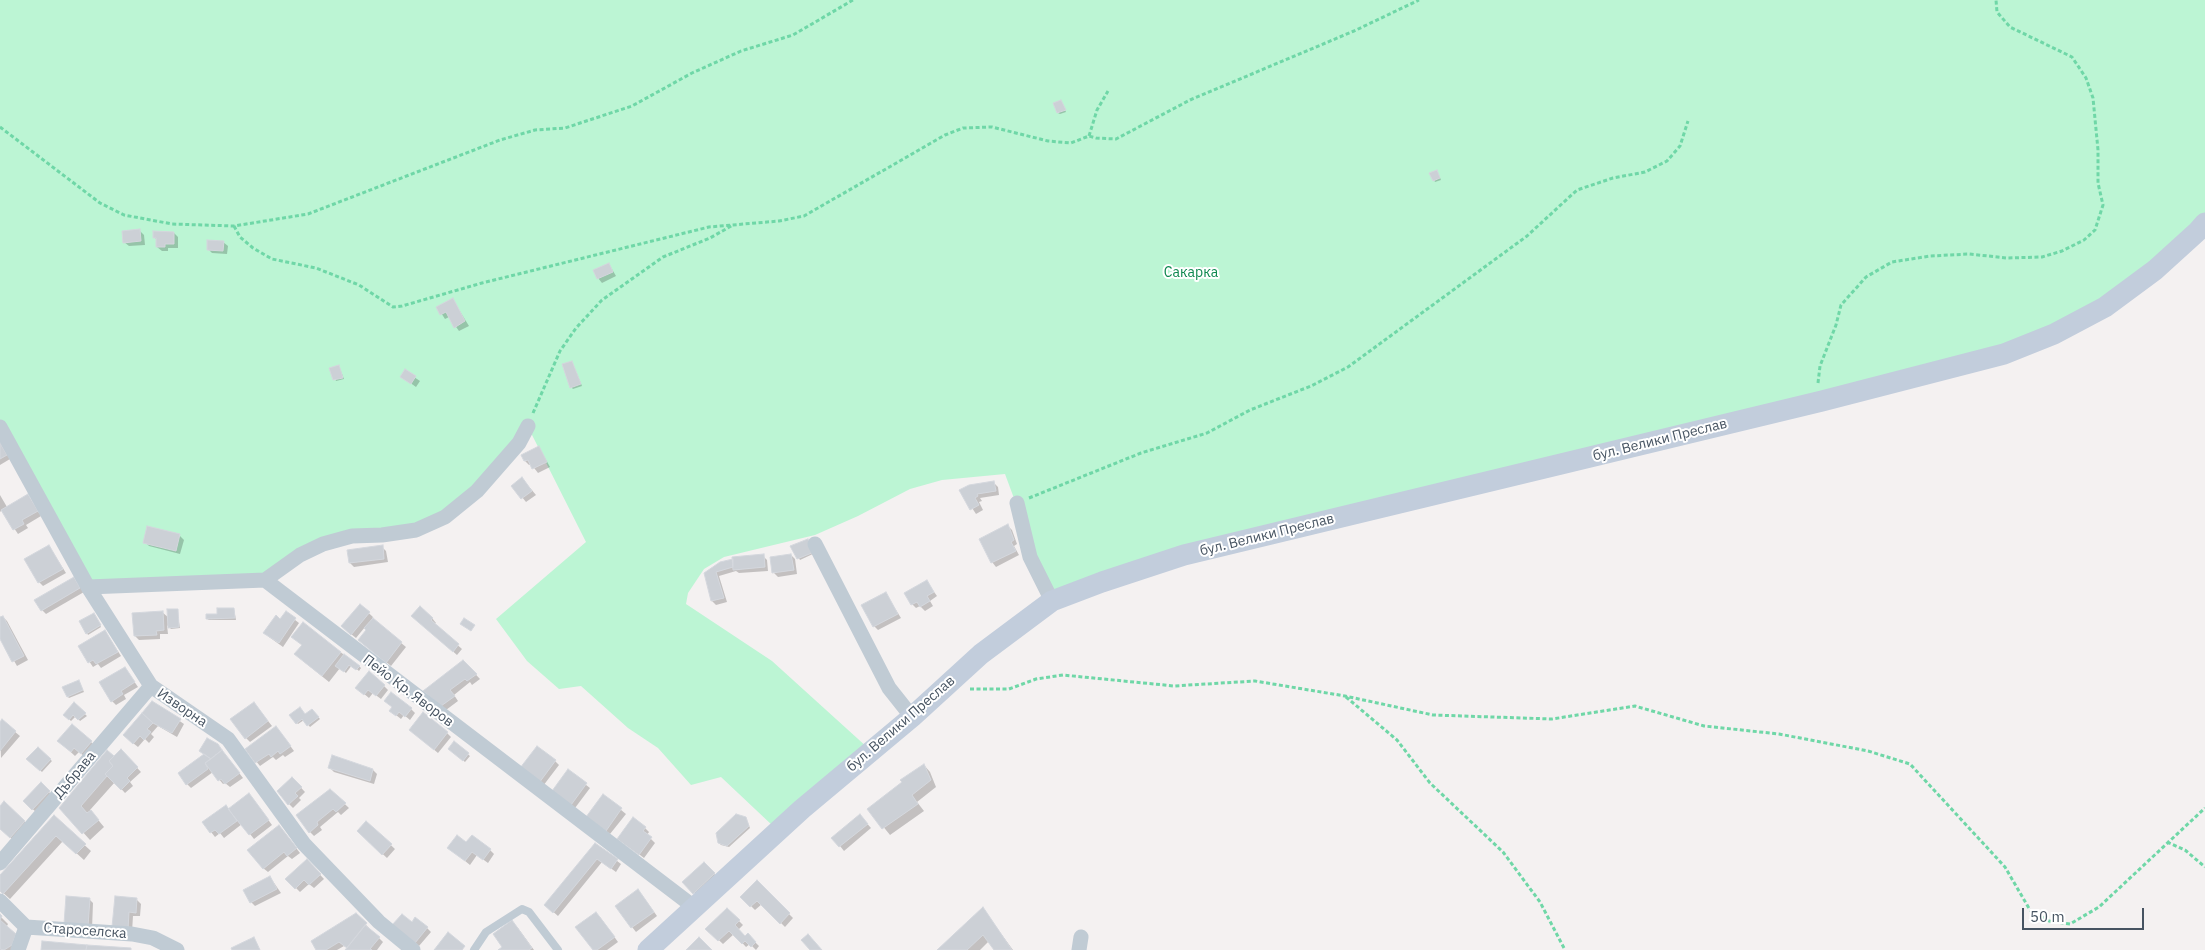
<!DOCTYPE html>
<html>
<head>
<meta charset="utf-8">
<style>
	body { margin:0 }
	#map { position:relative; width:2205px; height:950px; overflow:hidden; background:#f4f1f1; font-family:"IBM Plex Sans",sans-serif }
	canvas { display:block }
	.scale { position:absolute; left:2022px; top:908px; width:122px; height:22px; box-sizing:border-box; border:2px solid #465361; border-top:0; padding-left:6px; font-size:15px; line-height:18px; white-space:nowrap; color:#465361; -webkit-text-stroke:4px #fff; paint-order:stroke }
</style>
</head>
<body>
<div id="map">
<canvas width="2205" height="950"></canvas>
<div class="scale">50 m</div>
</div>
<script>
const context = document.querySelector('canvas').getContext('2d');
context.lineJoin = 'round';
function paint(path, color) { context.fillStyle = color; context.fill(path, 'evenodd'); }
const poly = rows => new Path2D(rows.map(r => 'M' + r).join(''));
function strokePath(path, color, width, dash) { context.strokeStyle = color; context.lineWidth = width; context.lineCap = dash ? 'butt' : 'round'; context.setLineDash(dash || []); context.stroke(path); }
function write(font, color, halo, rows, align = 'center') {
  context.font = font + ' "IBM Plex Sans",sans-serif'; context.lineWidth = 4; context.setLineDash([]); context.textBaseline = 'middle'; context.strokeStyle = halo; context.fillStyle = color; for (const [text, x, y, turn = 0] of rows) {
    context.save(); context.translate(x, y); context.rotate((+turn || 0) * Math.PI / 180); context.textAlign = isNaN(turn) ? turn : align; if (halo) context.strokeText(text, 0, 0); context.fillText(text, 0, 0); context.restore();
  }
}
const green = poly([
	[0,0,2205,0,2205,223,2054,334,1184,555,1052,601,1005,474,942,480,910,489,858,516,815,535,724,557,704,569,688,593,686,604,772,661,868,748,773,826,721,777,691,785,658,748,628,728,581,686,559,689,527,661,496,619,586,542,528,427,445,517,352,536,265,580,88,587,0,427]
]);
const shadow = poly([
	[1061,101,1066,112,1060,114,1058,113],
	[1437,171,1441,180,1435,182,1434,180],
	[140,231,144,235,145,245,129,246,124,242],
	[174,233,178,237,178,248,168,248,168,251,162,251,157,247,157,240,154,237],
	[223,242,228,246,227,254,212,253,208,249],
	[609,264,616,276,602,283,598,278],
	[453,300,469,326,459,331,449,317,445,319,438,308],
	[572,362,582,386,573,389,571,387],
	[339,366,344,379,336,381,331,368],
	[405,371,420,381,416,387,402,377],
	[0,442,10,459,0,465],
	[539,447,550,467,538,473,531,464,529,465,525,461],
	[993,482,998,487,999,495,980,498,982,501,979,502,983,510,976,514,961,491],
	[526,483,536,495,526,502,513,486],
	[0,495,7,507,28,496,41,516,26,525,28,528,18,534,2,510,0,512],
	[1008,526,1012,530,1017,544,1014,546,1019,555,996,567,992,562],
	[180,536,184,540,180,554,149,546,145,542],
	[49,546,66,573,43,586,39,582],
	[382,547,386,551,388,562,354,567,350,563],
	[792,547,815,553,800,560],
	[791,555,795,559,797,574,778,577,774,573],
	[763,556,767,560,768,571,739,573,736,571,719,576,727,602,716,605,712,601,706,574],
	[74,579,84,592,46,614,42,610],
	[927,582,937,596,930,601,933,606,925,611,920,606,916,608,912,604],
	[886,594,901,618,878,630,874,626],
	[360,605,373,617,372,619,406,647,391,666,364,644,368,630,365,627,356,638,346,630],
	[234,609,236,620,209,620,207,619],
	[177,610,180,628,171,629,167,625,168,634,160,634,160,639,139,640,135,636,162,612,169,618],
	[286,613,299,623,283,647,269,637],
	[95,616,101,627,88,635,87,633],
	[3,617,7,621,28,660,17,666,0,636,0,619],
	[432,618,436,623,434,624,462,649,457,655,417,620],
	[303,624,359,666,361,668,359,671,352,665,346,673,340,668,329,682,303,661,303,646,293,637],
	[105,631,121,656,101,668,98,664,93,667,79,646],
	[463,661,480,679,472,685,470,682,454,695,458,701,446,710,424,691],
	[125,668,138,687,124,695,126,699,116,705,112,701],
	[80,683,84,692,69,698,68,697],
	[384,686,388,690,381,699,373,693,369,698,357,688],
	[152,702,184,724,177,737,158,726,151,734,154,737,149,743,145,739,138,747,128,739],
	[254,703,272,726,250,742,246,738],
	[74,704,87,716,80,721,76,716,71,721,65,715],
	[411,709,415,713,410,720,404,715,401,719,391,711],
	[312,710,320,719,310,727,304,720,298,724,297,723],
	[2,721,20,736,1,758,0,724],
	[280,732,294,751,285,757,283,755,276,760,273,757,260,766,247,750],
	[447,733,451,737,438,753,415,734],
	[91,742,95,746,85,757,79,752,75,756,63,745],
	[454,743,470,756,465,762,449,749],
	[38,749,52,761,42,772,28,759],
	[121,751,141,772,130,782,133,786,125,793,115,782,90,810,104,827,90,840,61,808,107,752,114,758],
	[206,754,226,756,243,778,230,787,225,783,223,784,213,772,191,788,187,784],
	[555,761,559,765,543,786,526,772],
	[924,765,930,772,936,787,917,802,924,811,890,835,869,809],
	[329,767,373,770,377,774,374,784,334,772],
	[568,771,590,788,575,808,557,795],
	[292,778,305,792,299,798,301,800,293,808,289,804],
	[41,784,53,796,37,813,24,801],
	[330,790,349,808,341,815,338,812,320,827,322,830,314,836,310,832],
	[604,796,626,814,610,834,592,821],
	[253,799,272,825,254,839,242,824,224,838,220,833,215,837,204,823],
	[5,803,29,826,14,841,0,827,0,808],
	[54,817,91,851,84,860,63,841,10,899,0,890,0,877],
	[746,818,750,828,729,847,721,845,719,843],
	[864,820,871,828,844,851,840,846],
	[366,822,395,849,387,858,358,831],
	[645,828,649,832,647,835,655,843,644,858,623,842],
	[283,831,300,853,292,859,288,856,268,872,263,868],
	[467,844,490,850,494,854,488,863,477,855,470,865,449,848],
	[595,844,621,864,616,872,602,862,558,916,550,909],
	[307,861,324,879,314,888,309,884,300,892,287,879],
	[704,863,718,878,698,897,684,882],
	[270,877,281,893,255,906,251,902],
	[757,882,793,918,785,927,762,904,755,910,742,897],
	[642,895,657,916,636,932,632,927],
	[89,899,93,903,92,929,69,928],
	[137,900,141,904,140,916,133,916,132,932,113,927],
	[727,909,743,925,738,930,745,938,748,935,759,946,756,950,750,944,746,947,734,934,723,944,707,929],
	[983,909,1013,950,995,950,989,941,980,950,939,950],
	[356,915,383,942,377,950,346,950,348,948,344,946,337,950,318,950],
	[0,916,8,924,6,928,19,950,0,950],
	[600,917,618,942,607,950,594,950],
	[512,922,518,928,534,950,500,950,504,947],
	[412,923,427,928,431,932,419,946,394,925]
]);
const building = poly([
	[1061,100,1066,110,1057,113,1053,103,1061,100],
	[1437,170,1440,178,1433,181,1429,173,1437,170],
	[140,229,141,241,123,243,122,231,140,229],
	[153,231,174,232,174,244,165,244,165,247,156,247,156,238,153,238,153,231],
	[207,240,224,241,223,251,207,250,207,240],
	[609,263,613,272,597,279,593,270,609,263],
	[453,298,465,321,454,328,446,312,440,315,436,307,453,298],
	[572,361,581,384,570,388,562,364,572,361],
	[339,365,343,378,333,380,329,368,339,365],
	[405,369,416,376,411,384,400,377,405,369],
	[0,443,7,455,0,459,0,443],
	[539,446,547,462,532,469,528,460,524,461,521,455,539,446],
	[522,477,532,491,521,499,511,486,522,477],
	[994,481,996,491,977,494,978,496,975,498,979,505,970,510,959,490,969,485,994,481],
	[28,494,38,511,22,520,24,524,13,530,1,510,28,494],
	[1008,524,1014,540,1011,542,1016,551,991,563,979,539,1008,524],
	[147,526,180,534,176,551,143,543,147,526],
	[808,539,814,552,797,559,790,546,808,539],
	[49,545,63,569,38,583,24,559,49,545],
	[383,545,384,559,349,563,347,550,383,545],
	[764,554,765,567,733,570,732,557,764,554],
	[791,554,794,570,772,573,770,557,791,554],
	[733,559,733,567,716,572,724,598,711,601,704,573,720,562,733,559],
	[74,577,80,588,41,611,34,600,74,577],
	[927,580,934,592,927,596,930,601,920,607,917,602,911,605,904,593,927,580],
	[886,592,898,614,873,627,861,605,886,592],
	[360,604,370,612,351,635,341,626,360,604],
	[420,606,433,618,431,620,459,644,453,652,411,616,420,606],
	[217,608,234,608,235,618,206,619,206,614,217,614,217,608],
	[167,609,178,609,179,627,168,628,167,609],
	[163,611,164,630,156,631,157,635,134,636,132,613,163,611],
	[286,611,296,618,279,643,263,633,276,615,280,619,286,611],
	[94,613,101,625,86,634,79,621,94,613],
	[3,616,24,656,12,662,0,639,0,617,3,616],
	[373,618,402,642,386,663,358,640,366,630,364,628,373,618],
	[464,618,475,625,471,631,460,624,464,618],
	[303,622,341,652,322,676,294,654,302,645,291,637,303,622],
	[105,630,118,652,96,664,93,660,88,663,78,646,105,630],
	[344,654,360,666,356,670,349,665,344,672,335,666,344,654],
	[463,660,477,674,467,681,465,679,450,690,455,696,441,706,423,691,463,660],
	[125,667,135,682,121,691,123,694,111,702,99,682,125,667],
	[369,671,385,685,376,696,368,690,364,695,355,688,369,671],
	[79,680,83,690,67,697,62,687,79,680],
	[391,692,412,708,405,717,399,712,396,716,389,711,392,707,384,701,391,692],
	[152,701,181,719,172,733,153,723,142,713,152,701],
	[74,702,86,713,78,720,73,715,69,720,63,715,74,702],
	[254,702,268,721,245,739,230,719,254,702],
	[300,707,305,714,312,709,319,717,307,726,302,719,296,724,289,715,300,707],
	[423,712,448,732,434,750,409,730,423,712],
	[142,713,153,723,147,729,151,732,144,740,140,736,133,744,123,735,142,713],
	[2,719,16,731,0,751,0,722,2,719],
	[72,724,92,741,81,754,74,748,71,752,57,741,72,724],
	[276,726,291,746,280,754,278,751,271,757,269,754,255,763,245,749,276,726],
	[207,738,218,744,222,750,211,759,199,751,207,738],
	[454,741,469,753,463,761,448,749,454,741],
	[537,746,556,760,539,783,520,768,537,746],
	[38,747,51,759,40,771,26,759,38,747],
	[121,749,138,767,127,778,130,781,121,790,105,774,113,766,109,761,121,749],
	[107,750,114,756,109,761,113,766,105,774,107,776,81,806,87,813,91,810,99,820,82,834,59,808,107,750],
	[222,750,240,773,225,784,221,779,218,781,205,763,222,750],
	[204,754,211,759,205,763,208,769,186,785,178,773,204,754],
	[332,755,373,769,370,781,328,768,332,755],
	[924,764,931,780,912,795,918,804,882,829,867,809,902,782,900,780,924,764],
	[568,769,587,783,571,805,552,791,568,769],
	[292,777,302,787,295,793,298,796,288,805,277,791,292,777],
	[41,782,50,791,32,810,23,801,41,782],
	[330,789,346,803,336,812,333,809,317,822,318,825,309,833,296,815,330,789],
	[249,793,269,820,249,835,228,809,249,793],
	[603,794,622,808,606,831,586,817,603,794],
	[4,801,25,821,10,838,0,829,0,806,4,801],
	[226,805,237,821,219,834,215,830,210,833,202,822,226,805],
	[736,814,746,817,749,826,727,846,718,843,716,833,736,814],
	[860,814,868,824,839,847,831,838,860,814],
	[54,815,86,844,76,854,56,836,3,894,0,891,0,875,54,815],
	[633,817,646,827,643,831,652,837,639,855,617,839,633,817],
	[366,821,392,844,382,855,357,831,366,821],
	[279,825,297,848,287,856,284,852,263,869,247,850,279,825],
	[457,835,466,842,472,835,491,849,483,860,472,852,465,861,447,848,457,835],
	[595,843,618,859,611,869,597,859,553,913,544,905,595,843],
	[307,859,321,874,309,885,304,880,295,889,285,879,307,859],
	[704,862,715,873,693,894,682,882,704,862],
	[270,876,277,889,250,903,243,890,270,876],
	[757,880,790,913,780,924,757,901,750,907,740,897,757,880],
	[638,889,654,912,631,928,615,906,638,889],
	[66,896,90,898,88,926,64,924,66,896],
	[115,896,137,898,136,913,129,912,128,929,112,927,115,896],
	[983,907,1012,950,994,950,983,935,967,950,937,950,983,907],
	[727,908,740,920,735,925,745,936,748,933,756,942,751,947,745,941,742,944,729,931,718,941,705,929,727,908],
	[596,912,615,937,597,950,593,950,575,927,596,912],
	[356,913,367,923,347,948,339,942,326,950,316,950,311,941,356,913],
	[0,914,2,916,0,920,16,934,12,945,4,950,0,949,0,914],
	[402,914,412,922,415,917,428,927,415,943,392,925,402,914],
	[512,920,532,948,529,950,498,950,502,947,493,934,512,920],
	[365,925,380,937,370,949,372,950,345,950,365,925],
	[448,932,465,946,462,950,434,950,448,932],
	[808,934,822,950,810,950,801,940,808,934],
	[254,937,260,950,232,950,231,948,254,937],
	[699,937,712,950,686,950,699,937],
	[42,941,87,945,86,950,41,950,42,941],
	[87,945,131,948,131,950,86,950,87,945]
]);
const path = poly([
	[0,127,100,203,124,215,172,224,234,226,308,214,500,140,535,130,565,128,632,106,692,73,741,51,793,35,853,0],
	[1089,136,1097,110,1108,91],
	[234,226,240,237,253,248,272,259,316,268,359,285,393,307,402,306,482,283,709,227,779,221,804,216,945,135,963,128,992,127,1048,141,1071,143,1089,136,1096,138,1116,139,1190,100,1354,31,1419,0],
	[1818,383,1820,366,1836,325,1841,305,1866,277,1892,262,1930,256,1969,254,2007,258,2042,257,2062,251,2084,240,2095,230,2103,205,2098,183,2098,150,2093,98,2086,78,2072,57,2010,27,1997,12,1996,0],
	[533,413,560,351,576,328,602,300,663,257,710,238,733,225],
	[1029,498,1141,453,1207,433,1250,410,1311,386,1348,367,1527,236,1577,190,1613,178,1645,172,1667,161,1680,146,1688,121],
	[970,689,1009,689,1036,679,1063,675,1174,686,1255,681,1345,696,1433,715,1552,719,1635,706,1704,726,1779,734,1868,751,1910,764,2005,867,2030,910,2049,921,2070,924,2099,907,2205,808],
	[1346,697,1397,740,1430,783,1503,852,1540,902,1565,950],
	[2167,842,2185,850,2205,867]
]);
const service = poly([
	[474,950,486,932,522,909,529,912,558,950]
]);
const minor = poly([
	[0,427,88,587,151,686,228,739,304,844,379,922,413,950],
	[1017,503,1030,557,1052,601],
	[815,544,889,688,912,717],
	[265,580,300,555,323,544,352,536,382,535,416,530,445,517,477,491,519,443,528,426],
	[88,587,265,580,694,907],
	[0,863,151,686],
	[0,901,26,927,132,934,153,938,177,950],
	[18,950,26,927],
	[1079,950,1081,937]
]);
const secondary = poly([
	[648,950,802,809,912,717,981,654,1052,601,1102,582,1184,555,1822,401,2004,354,2054,334,2105,307,2155,270,2198,231,2205,223]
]);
const parkNames = [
	["Сакарка",1191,273]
];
const streetNames = [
	["бул. Велики Преслав",1660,440,-14],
	["бул. Велики Преслав",1267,535,-14],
	["Пейо Кр. Яворов",408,691,37],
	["Изворна",182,708,34],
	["бул. Велики Преслав",901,724,-41],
	["Дъбрава",75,775,-50],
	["Староселска",85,931,4]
];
paint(green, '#bcf5d4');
paint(shadow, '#0003');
paint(building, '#ccd0d6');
strokePath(building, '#d4d7dd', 1);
strokePath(path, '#6fd7a7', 3, [4, 2.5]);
strokePath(service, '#c0cbd4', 8);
strokePath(minor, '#c0cbd4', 15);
strokePath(secondary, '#c2cddc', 21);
write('14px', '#0d874e', '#fff', parkNames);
write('14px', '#465361', '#fff', streetNames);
</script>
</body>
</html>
